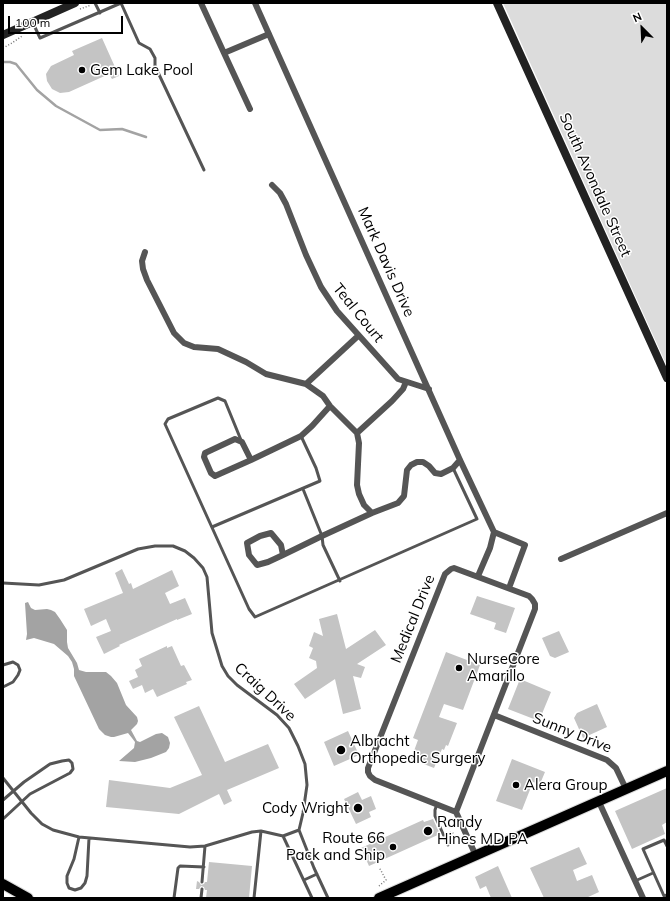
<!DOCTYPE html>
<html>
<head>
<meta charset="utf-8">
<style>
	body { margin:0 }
	#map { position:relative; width:670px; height:901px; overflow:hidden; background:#fff; font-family:Mulish,sans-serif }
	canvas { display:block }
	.frame { position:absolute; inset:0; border:4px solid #000; pointer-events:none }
	.north { position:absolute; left:622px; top:8px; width:40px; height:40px; -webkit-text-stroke:3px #fff; paint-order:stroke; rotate:336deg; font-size:11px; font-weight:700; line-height:16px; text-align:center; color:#000 }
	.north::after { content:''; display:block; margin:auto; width:14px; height:18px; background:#000; clip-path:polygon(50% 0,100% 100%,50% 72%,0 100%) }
	.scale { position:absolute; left:8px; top:16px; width:115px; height:18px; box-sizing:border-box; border:2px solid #000; border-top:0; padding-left:5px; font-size:12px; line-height:14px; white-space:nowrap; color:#000; -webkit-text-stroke:3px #fff; paint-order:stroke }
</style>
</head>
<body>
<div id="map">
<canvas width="670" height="901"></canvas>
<div class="frame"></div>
<div class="north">N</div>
<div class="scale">100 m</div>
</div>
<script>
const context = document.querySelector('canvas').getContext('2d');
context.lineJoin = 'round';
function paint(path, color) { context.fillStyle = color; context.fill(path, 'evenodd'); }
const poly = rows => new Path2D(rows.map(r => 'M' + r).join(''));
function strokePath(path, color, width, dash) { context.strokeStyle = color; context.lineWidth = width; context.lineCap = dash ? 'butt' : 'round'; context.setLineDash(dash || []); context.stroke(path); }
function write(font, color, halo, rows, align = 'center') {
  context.font = font + ' Mulish,sans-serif'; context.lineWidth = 3; context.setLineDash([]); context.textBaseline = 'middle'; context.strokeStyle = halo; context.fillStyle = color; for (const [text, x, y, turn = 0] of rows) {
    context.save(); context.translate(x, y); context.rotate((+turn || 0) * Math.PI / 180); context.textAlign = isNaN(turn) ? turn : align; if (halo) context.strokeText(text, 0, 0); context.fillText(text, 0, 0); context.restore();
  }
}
const green = poly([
	[503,3,667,3,667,366]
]);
const water = poly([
	[28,602,31,608,35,610,47,609,51,610,55,612,60,619,67,630,67,642,68,648,77,663,79,670,86,672,106,672,111,676,117,683,126,705,137,717,138,721,137,724,131,730,137,741,140,742,156,734,162,733,168,737,170,743,169,748,166,752,151,758,135,762,119,761,134,748,135,742,132,738,128,733,114,737,111,737,105,735,99,729,74,676,74,669,72,662,68,656,54,644,34,638,26,640,27,634,25,603]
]);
const stream = poly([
	[3,62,10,62,16,64,37,90,56,106,100,130,122,129,146,137]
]);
const building = poly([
	[102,38,119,76,112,79,109,74,69,92,60,93,52,89,47,81,46,74,51,66,74,55,72,51],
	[122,569,129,584,131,583,133,589,172,570,179,586,165,593,170,604,185,598,192,614,177,620,177,619,119,645,120,646,104,654,96,637,111,631,106,619,91,626,84,609,123,593,115,573],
	[477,596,515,608,506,633,494,629,496,623,470,614],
	[337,614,346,649,375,630,386,645,357,664,365,667,361,678,353,676,361,709,343,714,335,679,305,699,294,684,317,668,316,661,309,658,313,648,309,646,314,632,323,636,319,619],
	[559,631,569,652,555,658,550,656,542,638],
	[167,646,167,648,172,646,181,666,184,665,192,680,186,682,187,684,157,697,153,689,145,693,142,685,133,689,129,681,138,677,135,670,142,666,139,659],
	[446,652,480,665,463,710,444,704,439,717,457,723,448,746,446,745,444,750,442,749,434,768,411,759,418,740,413,738],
	[520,679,551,692,539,721,508,709],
	[597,704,607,727,583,738,574,718,577,713],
	[199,706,225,762,268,744,279,768,227,790,232,801,224,805,219,794,179,814,106,807,109,780,170,788,202,775,174,717],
	[348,731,359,755,334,766,324,742],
	[512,759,545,772,540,784,533,782,522,810,496,801],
	[667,788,667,822,662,825,665,834,632,849,615,811],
	[358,792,362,800,371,796,376,809,369,812,371,817,356,824,344,799],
	[433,819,440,834,369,866,361,848,423,820,424,822],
	[579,847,587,864,573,870,577,881,592,875,599,892,586,898,544,898,530,868],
	[209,862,252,866,249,898,206,898,207,890,205,890,204,887,201,886,199,889,196,889,197,881,199,882,201,885,204,884,205,882,207,882],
	[498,866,512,898,491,898,486,886,480,889,475,877]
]);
const path = poly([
	[80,9,91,5],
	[3,48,12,43,22,36],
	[447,833,452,832,455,836],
	[379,886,386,880,379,867]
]);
const lane = poly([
	[95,3,100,13],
	[121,3,139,43,150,49,155,58,155,66,204,170],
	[33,23,40,38,121,3],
	[241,440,225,401,218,398,168,419,165,424,249,609,255,617,477,519,453,468],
	[303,489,322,536,323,545,340,581],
	[212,527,320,481,316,468,301,436],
	[3,583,39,585,64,580,138,549,155,546,173,546,185,551,194,558,203,568,207,577,212,633,222,666,228,676,237,685,277,715,289,728,298,746,305,764,307,785,303,813,299,830,314,868,328,898],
	[3,665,13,662,18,665,20,670,18,675,13,682,3,687],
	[3,778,31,813,42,824,53,830,79,837,190,847,205,846,252,832,261,831,283,836,299,830],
	[3,800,24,782,50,764,62,761,69,760,72,763,73,769,70,773,30,794,3,819],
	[437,804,435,810,435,816,448,845],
	[283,836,312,898],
	[79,837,74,859,67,876,67,883,69,888,75,890,81,888,85,883,87,876,89,838],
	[667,846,664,840,643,849,664,896,667,895],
	[304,880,317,874],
	[635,881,653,873],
	[202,882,205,846],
	[174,898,178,868,180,866,204,867],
	[201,898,202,889],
	[254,898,261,831]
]);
const street = poly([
	[201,3,224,53,269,34],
	[255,3,460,460,494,532,490,548,478,576],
	[224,53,250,109],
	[272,185,280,193,286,204,306,255,321,287,337,311,398,379,429,389],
	[145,252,142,261,143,269,147,280,174,333,184,343,194,347,218,349,246,362,266,374,306,384,323,396,330,406,357,433,359,443,357,485,359,494,364,505,372,513],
	[306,384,358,336],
	[357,433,392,401,403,389,406,382],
	[251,460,242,442,235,439,205,453,204,457,211,473,215,476,251,460,301,436,312,426,330,406],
	[494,532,525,545,509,588],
	[283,555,281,545,271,533,260,536,247,543,249,555,257,565,268,562,283,555,322,536,372,513,398,503,404,496,407,470,411,465,417,462,423,462,429,466,435,473,441,474,453,468,460,460],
	[561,559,667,513],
	[494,715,607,760,616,768,626,789],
	[599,802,643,898],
	[456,812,375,780,370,776,368,772,368,768,445,574,451,569,454,568,529,596,532,599,535,604,535,609,456,812,476,856]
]);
const secondary = poly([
	[497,3,667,378],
	[3,35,75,3]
]);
const primary = poly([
	[3,884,28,898],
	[379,898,667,771]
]);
const markers = [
	[82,70,4,"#000"],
	[459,668,4,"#000"],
	[341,750,5,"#000"],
	[516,785,4,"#000"],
	[358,808,5,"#000"],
	[428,831,5,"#000"],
	[393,847,4,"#000"]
];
const poiNames = [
	["Gem Lake Pool",90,70],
	["NurseCore",467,659],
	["Amarillo",467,676],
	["Albracht",350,741],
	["Orthopedic Surgery",350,758],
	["Alera Group",524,785],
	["Cody Wright",349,808,"right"],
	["Randy",437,822],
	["Hines MD PA",437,839],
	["Route 66",385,838,"right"],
	["Pack and Ship",385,855,"right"]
];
const streetNames = [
	["South Avondale Street",595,185,66],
	["Mark Davis Drive",386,262,66],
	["Teal Court",358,313,51],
	["Medical Drive",413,619,-68],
	["Craig Drive",265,692,43],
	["Sunny Drive",572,733,22]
];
paint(green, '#dcdcdc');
paint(water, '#a3a3a3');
strokePath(stream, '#a3a3a3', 2.5);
paint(building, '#c4c4c4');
strokePath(primary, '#dbdbdb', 12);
strokePath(path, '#777', 1.5, [1, 2]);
strokePath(lane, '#555', 3);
strokePath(street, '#555', 6);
strokePath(secondary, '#222', 8);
strokePath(primary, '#000', 10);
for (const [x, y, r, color] of markers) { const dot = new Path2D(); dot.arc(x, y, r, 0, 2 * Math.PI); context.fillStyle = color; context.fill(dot); strokePath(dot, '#fff', 1.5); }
write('15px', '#000', '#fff', poiNames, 'left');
write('15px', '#000', '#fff', streetNames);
</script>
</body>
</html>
